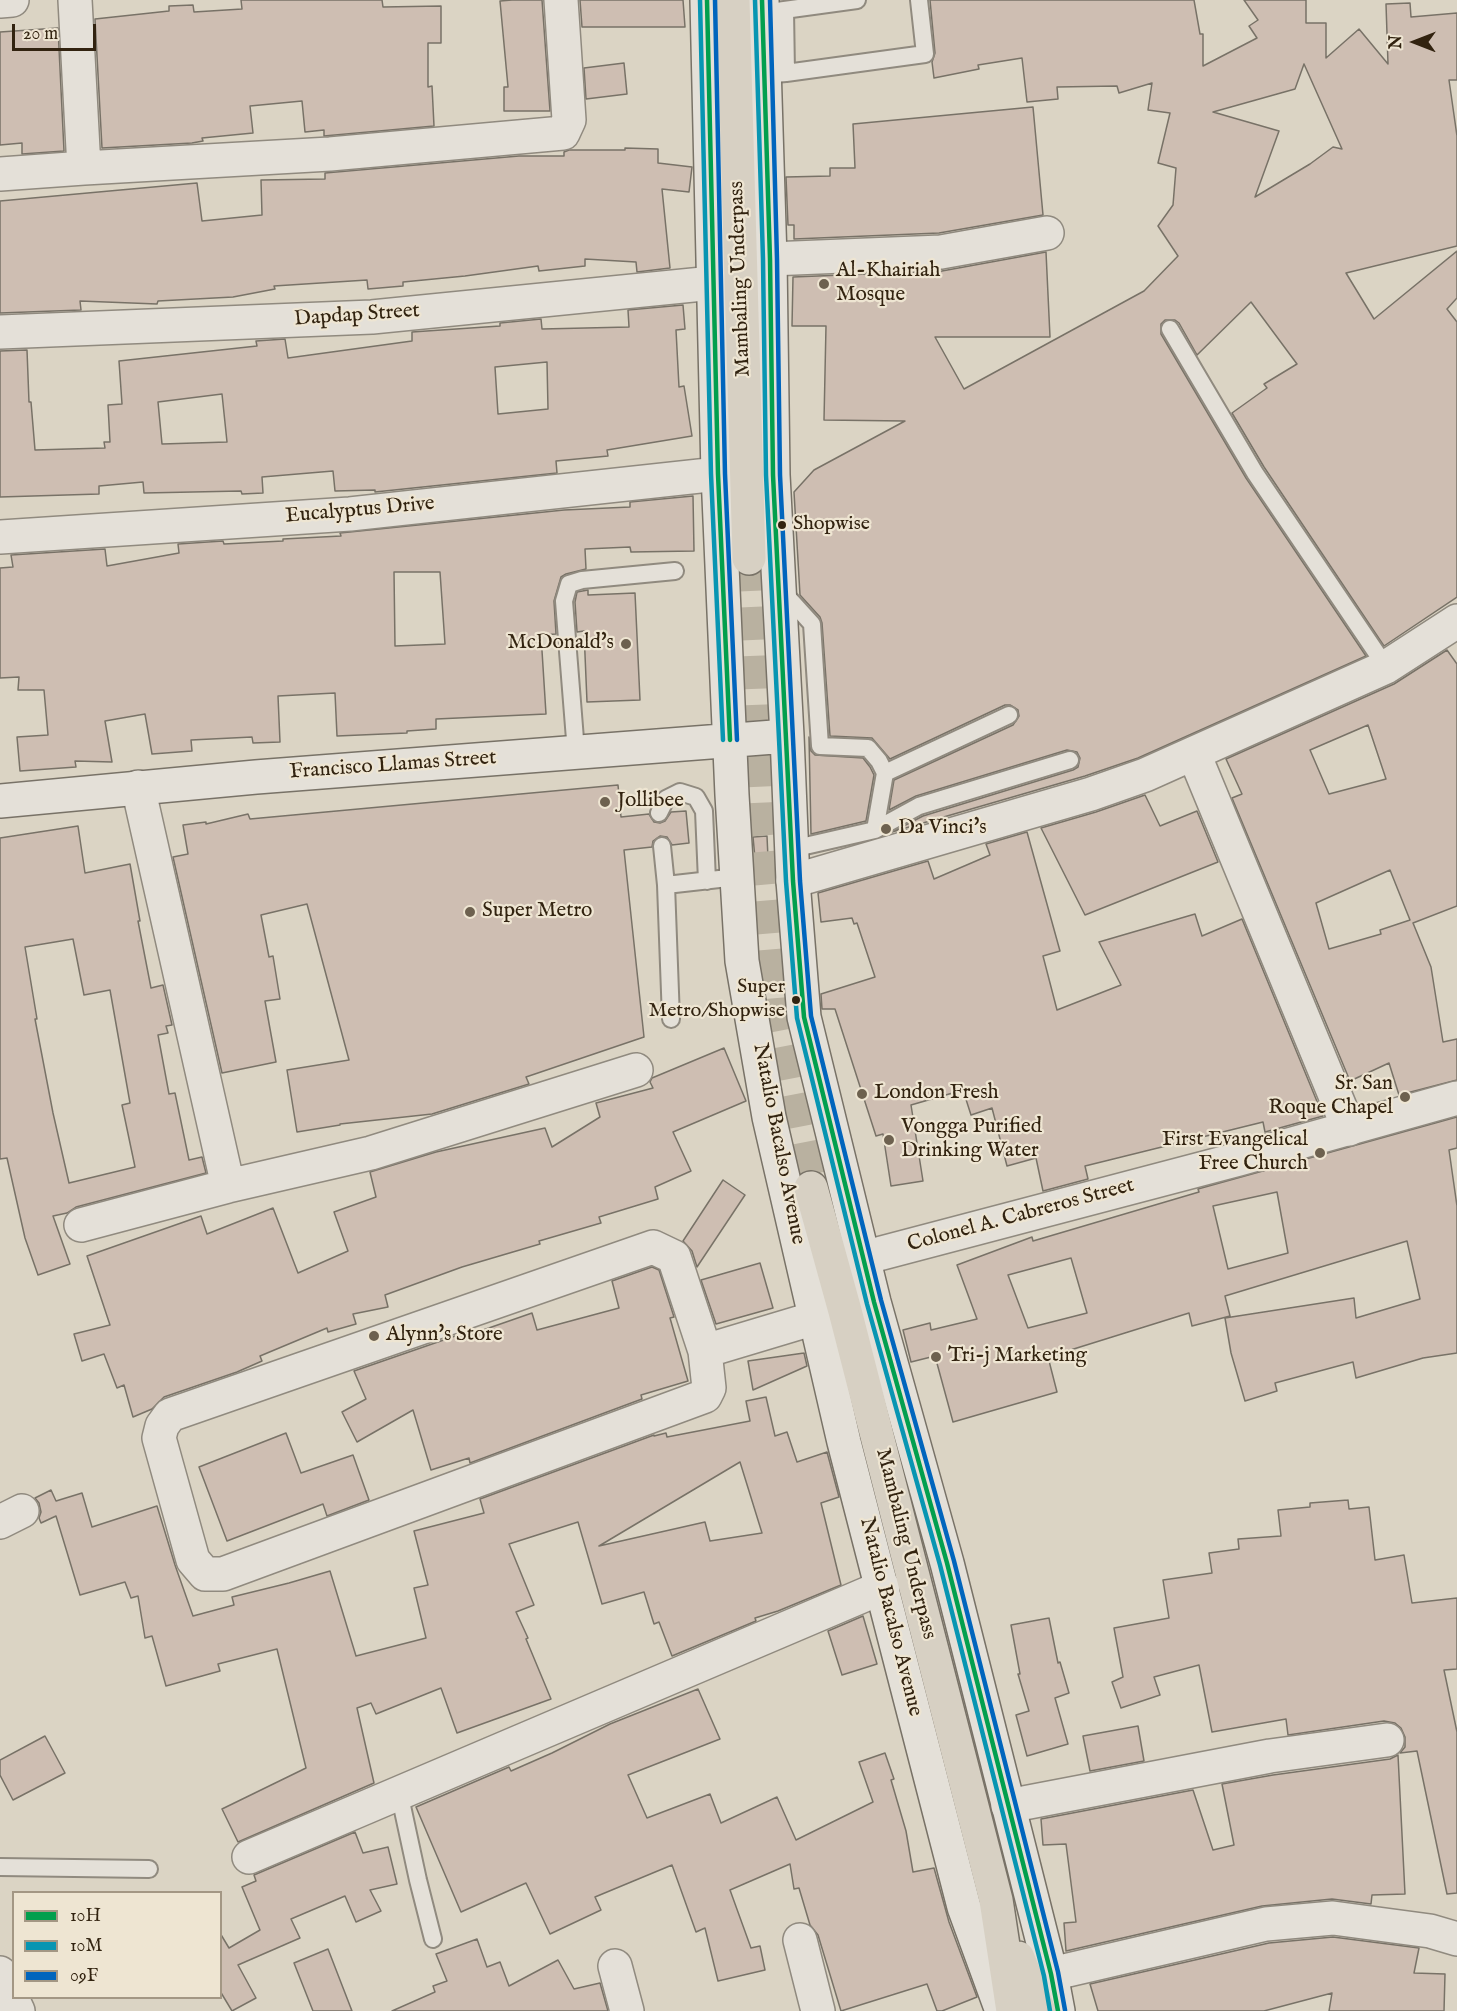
<!DOCTYPE html>
<html>
<head>
<meta charset="utf-8">
<style>
	body { margin:0 }
	#map { position:relative; width:1457px; height:2011px; overflow:hidden; background:#dbd4c4; font-family:"IM FELL English",serif }
	canvas { display:block }
	.legend { position:absolute; left:12px; top:1891px; width:210px; height:108px; box-sizing:border-box; background:#eee5d2; border:2px solid #a39784; margin:0; padding:8px 10px; list-style:none; font-size:18px; color:#322310 }
	.legend li { display:flex; align-items:center; gap:12px; height:30px }
	.legend b { width:30px; border:2px solid #a39784 }
	.north { position:absolute; left:1385px; top:12px; width:60px; height:60px; -webkit-text-stroke:4px #eee5d2; paint-order:stroke; rotate:270deg; font-size:16px; font-weight:700; line-height:24px; text-align:center; color:#322310 }
	.north::after { content:''; display:block; margin:auto; width:21px; height:27px; background:#322310; clip-path:polygon(50% 0,100% 100%,50% 72%,0 100%) }
	.scale { position:absolute; left:12px; top:24px; width:84px; height:27px; box-sizing:border-box; border:3px solid #322310; border-top:0; padding-left:8px; font-size:18px; line-height:21px; white-space:nowrap; color:#322310; -webkit-text-stroke:4px #eee5d2; paint-order:stroke }
</style>
</head>
<body>
<div id="map">
<canvas width="1457" height="2011"></canvas>
<ul class="legend">
<li><b style="height:8px;background:#029f4e"></b>10H</li>
<li><b style="height:8px;background:#0895b2"></b>10M</li>
<li><b style="height:8px;background:#0065bd"></b>09F</li>
</ul>
<div class="north">N</div>
<div class="scale">20 m</div>
</div>
<script>
const context = document.querySelector('canvas').getContext('2d');
context.lineJoin = 'round';
function paint(path, color) { context.fillStyle = color; context.fill(path, 'evenodd'); }
const poly = rows => new Path2D(rows.map(r => 'M' + r).join(''));
function strokePath(path, color, width, dash) { context.strokeStyle = color; context.lineWidth = width; context.lineCap = dash ? 'butt' : 'round'; context.setLineDash(dash || []); context.stroke(path); }
function write(font, color, halo, rows, align = 'center') {
  context.font = font + ' "IM FELL English",serif'; context.lineWidth = 4.5; context.setLineDash([]); context.textBaseline = 'middle'; context.strokeStyle = halo; context.fillStyle = color; for (const [text, x, y, turn = 0] of rows) {
    context.save(); context.translate(x, y); context.rotate((+turn || 0) * Math.PI / 180); context.textAlign = isNaN(turn) ? turn : align; if (halo) context.strokeText(text, 0, 0); context.fillText(text, 0, 0); context.restore();
  }
}
const building = poly([
	[241,0,382,0,383,7,441,6,441,43,428,43,428,87,432,86,434,126,324,136,324,130,305,132,302,101,250,106,253,133,202,138,203,141,192,143,102,148,95,19,169,11,169,6,193,5,194,12,242,9,241,0],
	[512,0,542,0,550,111,504,111,504,87,508,87,500,1,512,0],
	[580,0,683,0,685,27,582,27,580,0],
	[930,0,1194,0,1200,34,1203,34,1203,66,1257,38,1249,26,1258,20,1244,0,1306,0,1306,23,1326,23,1326,58,1359,29,1388,64,1386,4,1410,3,1411,17,1457,13,1457,80,1449,80,1457,136,1457,246,1346,273,1374,319,1457,251,1457,298,1447,309,1457,322,1457,597,1384,646,1264,467,1232,413,1267,388,1264,384,1297,364,1251,302,1197,355,1179,323,1175,320,1165,320,1161,324,1161,334,1246,478,1366,656,1138,758,1085,776,892,832,923,816,1073,770,1078,767,1080,758,1077,752,1067,750,916,796,889,810,894,780,1013,725,1019,716,1018,710,1010,705,1005,705,890,759,872,738,830,736,822,623,820,617,800,595,794,492,814,470,905,421,824,420,826,326,792,326,793,277,942,271,1046,252,1050,337,935,337,964,389,1144,291,1178,256,1158,226,1173,205,1176,168,1158,163,1170,113,1148,110,1152,83,1119,93,1117,86,1057,87,1058,99,1027,102,1022,58,978,65,979,69,934,78,932,62,935,53,930,0],
	[1304,64,1342,149,1333,147,1310,164,1255,197,1279,131,1213,112,1295,89,1304,64],
	[58,28,64,151,22,154,22,143,0,145,0,32,58,28],
	[624,63,627,94,586,99,584,68,624,63],
	[1033,107,1043,215,939,233,794,239,794,225,788,225,786,177,830,176,830,168,855,168,853,124,1033,107],
	[625,148,658,149,658,163,692,167,689,192,662,189,670,268,637,272,636,262,585,259,585,266,539,271,538,266,465,276,403,282,403,286,368,289,367,280,274,286,275,289,233,297,158,301,157,304,80,301,81,310,0,313,0,201,197,183,202,221,262,215,261,180,325,179,325,173,519,156,564,156,564,152,569,150,625,150,625,148],
	[683,305,685,329,676,330,679,387,684,386,692,436,607,450,608,456,556,461,557,473,375,492,375,490,335,491,333,471,262,477,263,493,242,494,241,491,144,493,143,482,99,486,99,494,0,497,0,351,27,350,29,402,31,402,35,450,105,448,104,442,110,442,108,405,122,404,119,361,257,346,256,341,285,339,288,358,412,341,412,332,500,326,500,323,541,319,542,329,629,327,628,310,683,305],
	[547,362,548,409,498,414,495,367,547,362],
	[222,394,227,442,162,444,158,402,222,394],
	[693,496,694,551,631,552,630,547,585,549,586,569,566,574,561,577,554,601,556,634,541,635,546,714,436,719,436,729,407,731,407,733,337,736,335,693,278,696,280,742,253,743,252,737,191,740,192,751,152,754,145,714,105,721,112,762,75,761,76,767,20,771,17,737,48,735,44,690,18,690,19,677,0,678,0,568,13,567,11,555,105,549,107,566,179,553,178,544,223,541,224,544,283,541,283,539,341,536,340,533,564,510,630,507,630,502,693,496],
	[394,572,440,572,445,644,395,646,394,572],
	[588,590,588,595,635,593,640,700,587,702,584,631,577,632,575,602,577,592,588,590],
	[1447,650,1457,664,1457,906,1413,923,1431,967,1443,1042,1457,1039,1457,1080,1399,1095,1389,1063,1350,1081,1232,798,1242,794,1226,759,1394,684,1447,650],
	[1368,725,1386,779,1329,794,1310,750,1368,725],
	[1390,870,1410,920,1380,930,1381,934,1329,949,1316,903,1390,870],
	[809,737,811,751,815,755,863,758,870,767,874,775,866,821,811,834,809,737],
	[618,785,621,817,649,814,654,822,660,823,665,821,671,812,686,811,689,843,672,845,667,837,660,836,653,841,652,847,624,850,644,1037,526,1077,529,1084,432,1114,340,1124,340,1125,297,1132,287,1070,349,1060,307,904,261,915,269,957,273,956,280,999,265,1001,276,1062,222,1073,173,857,188,854,183,825,206,822,206,824,248,814,250,819,618,785],
	[1145,795,1160,826,1197,811,1218,862,1085,915,1041,828,1096,812,1145,795],
	[78,826,85,873,130,864,140,921,138,921,151,988,163,985,172,1025,166,1026,168,1033,158,1035,169,1094,175,1093,189,1160,202,1157,206,1173,76,1207,67,1213,53,1216,70,1264,38,1275,25,1238,7,1158,0,1159,0,838,78,826],
	[73,939,84,995,110,990,130,1103,122,1105,135,1167,69,1183,53,1113,35,1019,37,1019,25,947,73,939],
	[1027,832,1060,951,1043,956,1057,1010,1121,985,1099,942,1195,914,1202,936,1242,919,1323,1116,1265,1132,1263,1122,1085,1166,1088,1179,1043,1191,1036,1158,1007,1166,992,1108,971,1115,963,1090,911,1105,923,1181,891,1186,883,1134,876,1136,835,1009,822,1009,821,994,875,977,857,923,854,924,852,918,821,922,818,893,928,861,934,879,990,855,986,844,1027,832],
	[767,836,768,858,755,858,753,837,767,836],
	[724,1048,746,1101,673,1132,691,1171,655,1187,658,1199,599,1217,601,1223,539,1241,540,1244,462,1267,385,1295,388,1307,353,1314,356,1324,328,1332,327,1328,260,1356,262,1361,237,1372,164,1397,152,1409,133,1417,124,1385,117,1388,104,1354,82,1361,74,1334,110,1325,87,1256,201,1216,207,1234,273,1208,298,1273,348,1251,334,1212,376,1197,370,1172,436,1152,545,1128,552,1147,600,1117,596,1103,653,1088,650,1082,652,1078,724,1048],
	[1457,1117,1457,1148,1449,1150,1457,1206,1457,1353,1423,1358,1356,1378,1353,1362,1275,1383,1277,1391,1245,1401,1231,1353,1225,1318,1354,1298,1356,1318,1420,1299,1407,1241,1225,1296,1230,1316,1192,1326,1189,1313,1048,1357,1057,1392,953,1422,935,1356,911,1362,903,1330,930,1323,931,1330,977,1319,957,1265,1032,1237,1033,1241,1199,1192,1198,1189,1457,1117],
	[1277,1192,1288,1253,1228,1269,1213,1206,1277,1192],
	[1071,1258,1087,1313,1028,1328,1008,1275,1071,1258],
	[723,1180,745,1195,697,1267,692,1251,683,1241,723,1180],
	[760,1263,773,1308,716,1324,701,1280,760,1263],
	[652,1267,659,1270,674,1317,670,1318,688,1381,641,1395,642,1399,470,1463,469,1458,431,1470,413,1410,357,1442,342,1412,366,1399,354,1371,461,1334,463,1337,532,1313,537,1330,619,1308,612,1281,652,1267],
	[804,1353,807,1366,753,1390,748,1361,804,1353],
	[766,1397,775,1436,787,1432,797,1462,827,1452,839,1497,821,1503,841,1585,778,1611,755,1618,756,1621,672,1656,659,1622,654,1624,644,1592,602,1604,578,1522,509,1544,534,1605,516,1612,528,1638,526,1639,551,1699,457,1733,441,1688,376,1714,371,1703,357,1708,374,1783,238,1842,222,1809,306,1768,277,1649,218,1664,220,1671,166,1686,152,1636,145,1638,138,1596,131,1598,125,1582,80,1595,56,1516,41,1523,39,1518,41,1512,39,1503,35,1498,51,1490,56,1501,82,1493,92,1527,157,1506,175,1565,193,1616,234,1605,232,1597,289,1583,330,1571,356,1656,426,1638,414,1588,428,1585,414,1531,484,1513,480,1499,654,1435,654,1436,666,1433,667,1437,750,1421,746,1401,766,1397],
	[740,1462,762,1533,710,1541,705,1522,599,1546,740,1462],
	[286,1433,301,1473,353,1455,369,1500,327,1516,323,1504,227,1541,199,1467,286,1433],
	[1348,1500,1349,1509,1369,1507,1375,1560,1404,1555,1412,1603,1457,1598,1457,1669,1444,1670,1457,1732,1457,1893,1447,1894,1417,1751,1400,1753,1405,1747,1405,1737,1401,1728,1395,1723,1384,1721,1288,1735,1286,1719,1212,1732,1199,1665,1154,1677,1160,1695,1121,1708,1112,1682,1123,1677,1114,1628,1169,1618,1163,1580,1212,1573,1209,1553,1239,1549,1238,1539,1281,1536,1278,1510,1310,1507,1310,1503,1348,1500],
	[863,1616,877,1664,842,1675,828,1631,863,1616],
	[1049,1618,1058,1663,1060,1662,1069,1693,1055,1698,1068,1744,1027,1756,1016,1715,1029,1711,1018,1674,1020,1674,1011,1625,1049,1618],
	[698,1689,720,1739,628,1775,647,1818,710,1794,721,1823,777,1797,796,1840,873,1802,859,1762,885,1753,894,1779,891,1780,906,1831,913,1872,934,1868,949,1922,977,1997,942,2011,937,2011,927,1984,841,2011,818,1935,810,1925,799,1888,794,1889,790,1864,730,1890,751,1948,760,1946,765,1970,718,1981,705,1928,696,1932,672,1865,595,1897,601,1910,550,1934,526,1883,461,1912,416,1807,509,1767,511,1771,552,1753,610,1724,698,1689],
	[1138,1726,1144,1761,1090,1771,1083,1736,1138,1726],
	[45,1736,65,1773,13,1800,0,1775,0,1760,45,1736],
	[1398,1755,1405,1894,1372,1895,1371,1904,1332,1899,1262,1906,1066,1951,1064,1923,1076,1922,1066,1844,1043,1845,1041,1819,1193,1790,1213,1850,1234,1845,1222,1784,1273,1775,1390,1759,1398,1755],
	[355,1832,363,1853,388,1847,397,1884,370,1890,381,1911,356,1922,345,1896,291,1919,300,1938,238,1965,256,1998,232,2011,220,1991,220,1933,229,1948,260,1930,242,1887,256,1881,254,1875,355,1832],
	[1333,1937,1419,1948,1414,1973,1445,1974,1444,2011,1329,2011,1332,1993,1264,2011,1098,2011,1090,1984,1269,1943,1333,1937],
	[477,1939,487,1967,500,1962,509,1986,558,1960,574,1989,600,1983,608,2011,392,2011,435,1992,433,1986,447,1981,436,1954,477,1939],
	[328,1949,352,2011,313,2011,294,1963,328,1949]
]);
const primaryTunnel = poly([
	[749,558,760,811,777,1013,811,1188]
]);
const service = poly([
	[785,10,786,73],
	[762,13,857,0],
	[763,75,786,73,925,54,919,0],
	[1170,329,1255,473,1386,667],
	[783,592,812,624,820,746,868,748,879,761,885,773,875,830],
	[576,752,564,601,569,584,582,580,675,571],
	[885,773,1009,715],
	[659,813,666,799,680,792,696,797,704,811,707,881],
	[662,846,666,885],
	[792,849,875,830,919,806,1070,760],
	[671,1019,666,885,737,877],
	[399,1792,418,1880,433,1939],
	[0,1867,149,1869]
]);
const minor = poly([
	[75,0,84,168],
	[0,1,12,0],
	[0,174,84,168,330,154,563,133,569,120,561,0],
	[770,259,941,252,1047,233],
	[0,332,372,317,713,283],
	[0,537,350,514,718,474],
	[1194,754,1349,1129],
	[138,787,228,1186],
	[793,881,1091,794,1145,775,1386,667,1457,621],
	[81,1225,228,1186,371,1153,636,1070],
	[653,1247,674,1257,705,1351,709,1388,705,1396,223,1574,205,1574,193,1560,159,1438,162,1426,170,1415,653,1247],
	[705,1351,815,1318],
	[0,1522,22,1511],
	[1008,1806,1270,1756,1387,1740],
	[249,1857,883,1587],
	[800,1940,818,2011],
	[615,1966,627,2011],
	[0,1973,18,2011],
	[1051,1974,1266,1924,1333,1918,1430,1931,1457,1939]
]);
const tertiary = poly([
	[863,1258,1239,1159,1457,1098]
]);
const secondary = poly([
	[707,0,718,474,732,795,742,961,769,1117,844,1442,964,1907,1002,2011],
	[762,0,770,259,773,475,787,736,793,881,804,1017,874,1302,947,1563,1051,1974,1058,2011],
	[0,801,256,777,787,736]
]);
const primary = poly([
	[733,0,749,558],
	[811,1188,845,1311,996,1900,1013,2011],
	[1018,1958,1039,2011]
]);
const bus1 = poly([
	[707,0,718,474,730,740],
	[762,0,770,259,773,475,793,881,804,1017,874,1302,947,1563,1051,1974,1058,2011]
]);
const bus2 = poly([
	[700,0,711,474,723,740],
	[755,0,763,259,766,475,786,881,797,1018,867,1304,940,1565,1044,1976,1050,2011]
]);
const bus3 = poly([
	[715,0,725,474,737,740],
	[770,0,777,259,780,475,800,881,811,1016,881,1300,954,1561,1058,1972,1065,2010]
]);
const markers = [
	[824,284,6,"#6d614f"],
	[782,525,5,"#322310"],
	[626,644,6,"#6d614f"],
	[605,802,6,"#6d614f"],
	[886,829,6,"#6d614f"],
	[470,912,6,"#6d614f"],
	[796,1000,5,"#322310"],
	[862,1094,6,"#6d614f"],
	[1405,1097,6,"#6d614f"],
	[889,1140,6,"#6d614f"],
	[1320,1153,6,"#6d614f"],
	[374,1336,6,"#6d614f"],
	[936,1357,6,"#6d614f"]
];
const busNames = [
	["Shopwise",793,525],
	["Super",785,988,"right"],
	["Metro/Shopwise",785,1012,"right"]
];
const poiNames = [
	["Al-Khairiah",836,272],
	["Mosque",836,296],
	["McDonald's",614,644,"right"],
	["Jollibee",617,802],
	["Da Vinci's",898,829],
	["Super Metro",482,912],
	["Sr. San",1393,1085,"right"],
	["Roque Chapel",1393,1109,"right"],
	["London Fresh",874,1094],
	["Vongga Purified",901,1128],
	["Drinking Water",901,1152],
	["First Evangelical",1308,1141,"right"],
	["Free Church",1308,1165,"right"],
	["Alynn's Store",386,1336],
	["Tri-j Marketing",948,1357]
];
const streetNames = [
	["Mambaling Underpass",741,279,-92],
	["Dapdap Street",357,316,-4],
	["Eucalyptus Drive",360,511,-5],
	["Francisco Llamas Street",393,766,-4],
	["Natalio Bacalso Avenue",778,1144,79],
	["Colonel A. Cabreros Street",1021,1216,-15],
	["Mambaling Underpass",905,1544,76],
	["Natalio Bacalso Avenue",890,1617,76]
];
paint(building, '#cebeb2');
strokePath(building, '#787267', 1.5);
strokePath(primaryTunnel, '#b9b1a0', 33, [33, 16]);
strokePath(service, '#908a7f', 20);
strokePath(minor, '#908a7f', 36);
strokePath(tertiary, '#908a7f', 36);
strokePath(secondary, '#787267', 36);
strokePath(primary, '#787267', 36);
strokePath(service, '#e4e0d8', 16);
strokePath(minor, '#e4e0d8', 33);
strokePath(tertiary, '#e4e0d8', 33);
strokePath(secondary, '#e4e0d8', 33);
strokePath(primary, '#d7d0c3', 33);
strokePath(bus1, '#029f4e', 4.5);
strokePath(bus2, '#0895b2', 4.5);
strokePath(bus3, '#0065bd', 4.5);
for (const [x, y, r, color] of markers) { const dot = new Path2D(); dot.arc(x, y, r, 0, 2 * Math.PI); context.fillStyle = color; context.fill(dot); strokePath(dot, '#eee5d2', 2); }
write('20px', '#322310', '#eee5d2', busNames, 'left');
write('21px', '#322310', '#eee5d2', poiNames, 'left');
write('21px', '#322310', '#eee5d2', streetNames);
</script>
</body>
</html>
